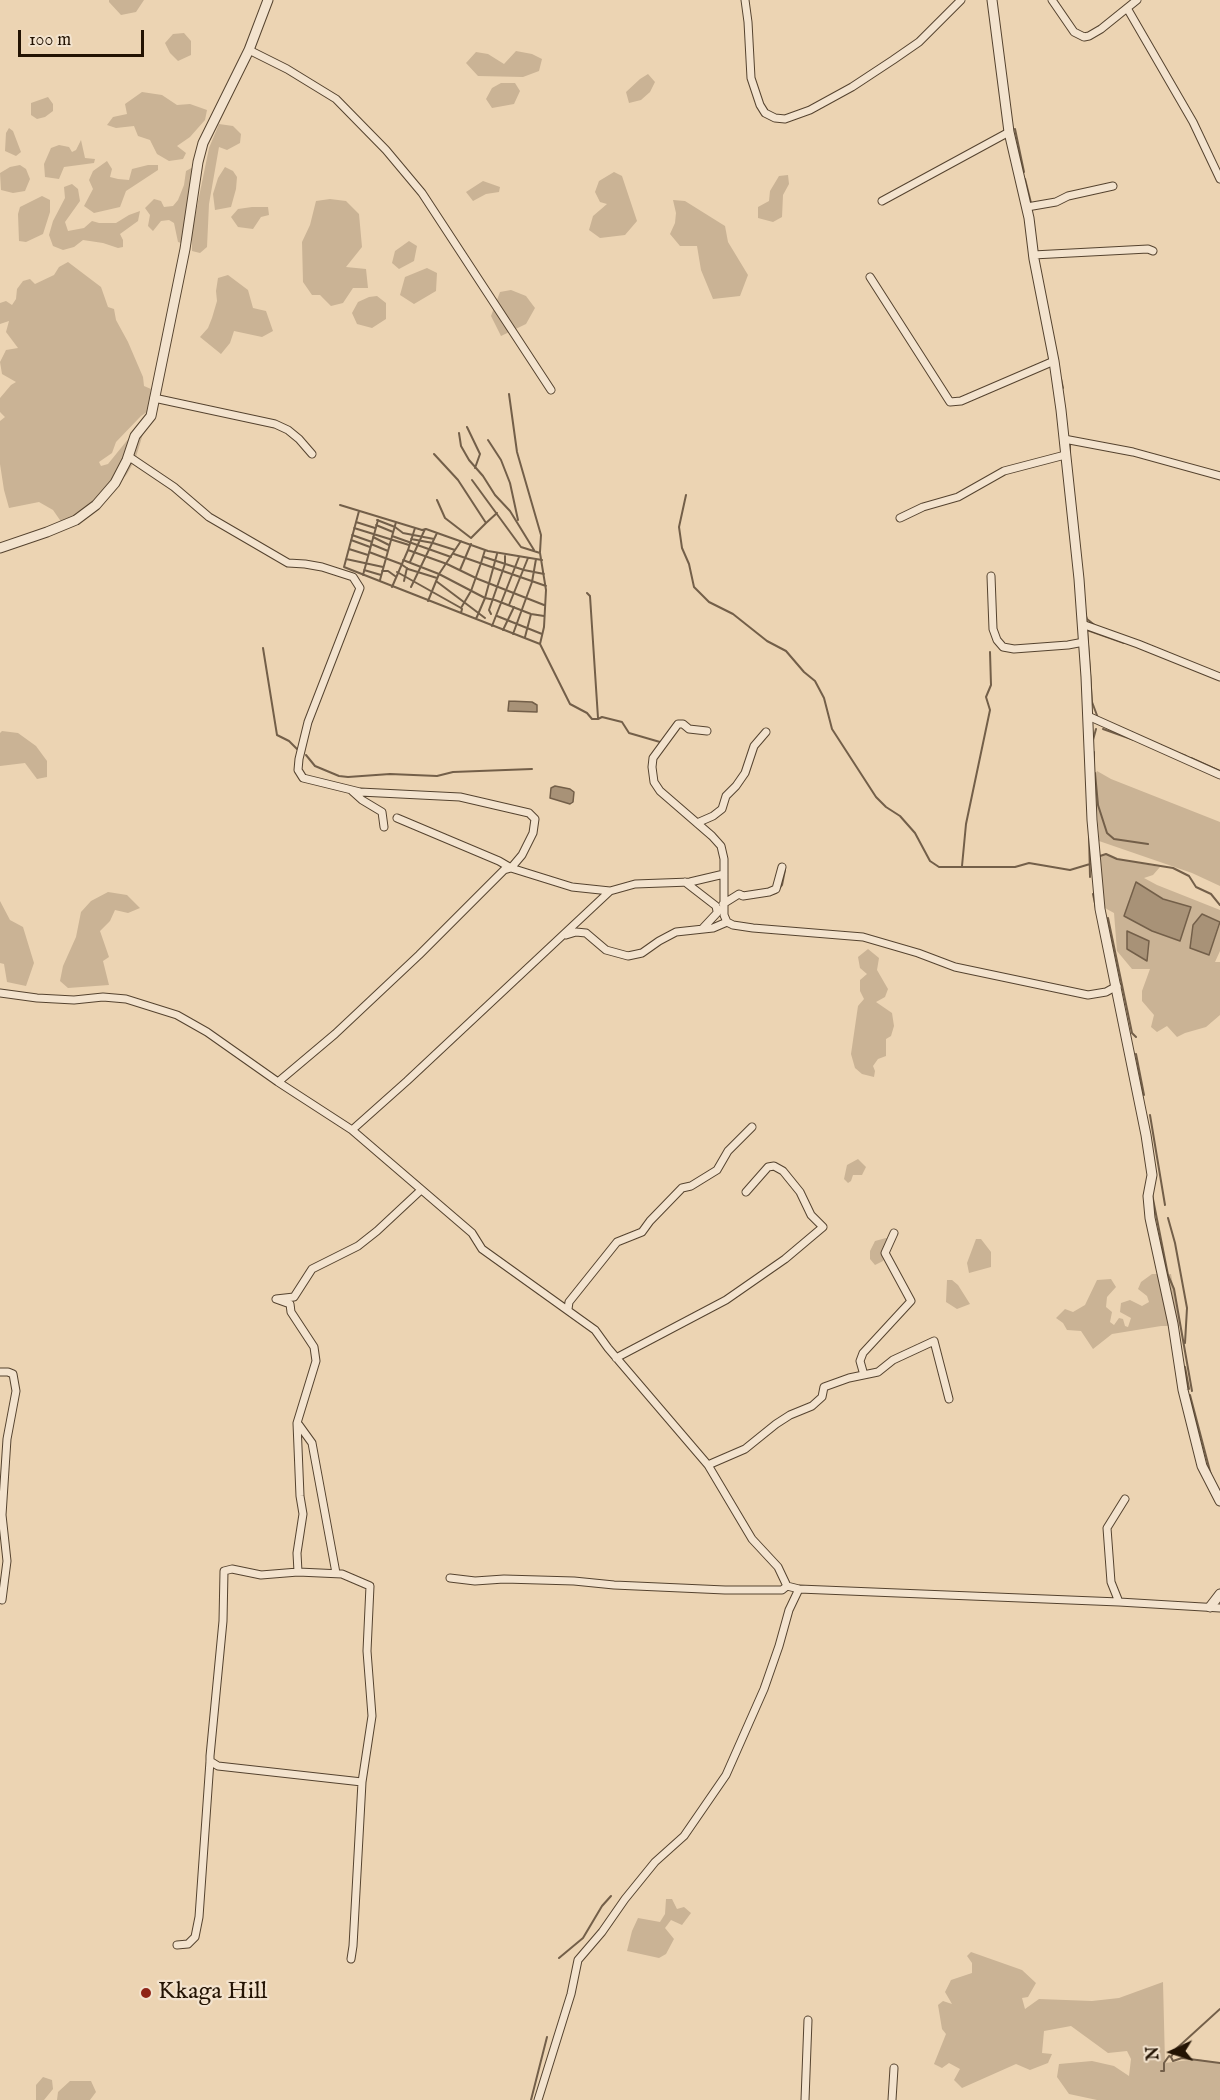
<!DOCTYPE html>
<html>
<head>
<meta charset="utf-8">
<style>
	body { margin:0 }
	#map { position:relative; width:1220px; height:2100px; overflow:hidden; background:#ecd4b3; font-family:"IM FELL English",serif }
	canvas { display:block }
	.north { position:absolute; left:1142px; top:2022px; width:60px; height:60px; -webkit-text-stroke:4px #f3e3ce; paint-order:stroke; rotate:266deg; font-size:16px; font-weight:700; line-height:24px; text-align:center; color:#231303 }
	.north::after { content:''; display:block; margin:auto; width:21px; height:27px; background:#231303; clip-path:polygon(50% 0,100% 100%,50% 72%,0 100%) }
	.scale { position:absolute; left:18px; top:30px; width:126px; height:27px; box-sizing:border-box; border:3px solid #231303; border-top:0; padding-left:8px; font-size:18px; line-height:21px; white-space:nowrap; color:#231303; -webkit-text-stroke:4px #f3e3ce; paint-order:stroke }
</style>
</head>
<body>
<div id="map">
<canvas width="1220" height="2100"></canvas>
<div class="north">N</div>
<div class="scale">100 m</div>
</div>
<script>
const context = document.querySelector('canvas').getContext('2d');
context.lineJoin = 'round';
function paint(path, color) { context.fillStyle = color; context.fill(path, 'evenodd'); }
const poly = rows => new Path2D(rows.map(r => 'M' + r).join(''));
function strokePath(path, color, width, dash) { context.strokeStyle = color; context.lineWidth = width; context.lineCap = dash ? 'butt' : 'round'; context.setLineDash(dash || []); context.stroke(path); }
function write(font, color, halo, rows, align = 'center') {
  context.font = font + ' "IM FELL English",serif'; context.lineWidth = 4.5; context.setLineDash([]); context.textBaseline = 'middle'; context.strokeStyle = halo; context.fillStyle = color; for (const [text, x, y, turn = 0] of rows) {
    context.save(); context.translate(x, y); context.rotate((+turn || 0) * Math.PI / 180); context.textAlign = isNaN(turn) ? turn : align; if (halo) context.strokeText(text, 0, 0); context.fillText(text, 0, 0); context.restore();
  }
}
const green = poly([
	[109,0,144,0,136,12,121,15,109,2],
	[184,33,191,41,191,55,178,61,170,53,165,43,173,34],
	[516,51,532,54,542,59,539,71,523,77,478,76,466,63,476,52,488,54,504,64],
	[648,74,655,82,650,92,641,100,629,103,626,92,640,79],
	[501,83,515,83,520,91,514,104,492,108,486,99,492,88],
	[142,92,162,95,177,105,190,104,207,110,205,120,190,137,177,146,186,153,183,159,169,161,157,154,150,140,138,136,134,126,116,128,107,125,113,117,127,114,125,104],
	[48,97,53,104,53,111,45,117,37,119,31,115,31,103],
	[219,124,233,126,241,134,240,143,227,150,219,147,209,204,207,247,200,253,192,251,192,231,209,148],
	[9,128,13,131,21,152,16,156,5,151,6,133],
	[81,140,85,158,95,159,94,163,64,167,59,179,45,177,44,164,51,148,59,145,69,147,72,152,76,150],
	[107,161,112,169,110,177,118,179,129,180,132,169,148,165,158,165,158,170,126,191,120,207,94,213,84,206,93,189,89,180,93,171],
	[20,165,26,169,30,179,25,191,13,193,1,190,0,173,10,167],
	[195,166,181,243,178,242,174,223,169,220,161,221,153,231,148,226,150,215,145,208,154,199,161,201,164,207,173,206,178,200,184,185,186,171],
	[225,167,233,171,237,177,236,189,231,207,215,210,213,194,218,178],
	[614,172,622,176,637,221,625,235,600,238,589,230,593,216,607,204,600,202,595,192,599,181],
	[788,175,789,184,783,195,782,217,773,222,758,218,758,207,769,201,770,191,779,176],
	[483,181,500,187,499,192,486,194,473,201,466,192],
	[72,184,78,189,80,201,65,222,68,231,84,228,92,221,99,223,116,223,129,215,140,211,138,221,120,234,123,240,123,247,118,248,103,243,83,240,74,247,63,250,53,246,49,235,53,221,65,198,64,187],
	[42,196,50,200,50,212,43,234,26,242,19,241,18,214,20,207],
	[330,199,346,201,359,214,362,247,346,267,366,269,368,288,353,288,343,303,331,306,320,295,312,295,303,282,302,242,310,225,316,201],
	[673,200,685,201,725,226,728,242,748,275,740,296,713,299,701,270,697,246,680,246,670,234,675,223,676,213],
	[252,207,268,207,269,215,261,217,253,229,238,227,231,217,238,209],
	[409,241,417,246,414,261,399,269,392,263,395,251],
	[68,262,101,287,108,307,114,309,116,320,128,342,143,377,144,386,151,389,147,412,141,416,116,442,112,453,99,462,101,466,108,464,142,422,146,424,135,460,127,474,108,497,62,523,53,510,39,502,9,508,4,490,0,464,0,421,5,417,0,412,0,398,11,385,16,382,2,374,0,362,6,350,18,348,6,332,9,321,0,324,0,303,6,301,12,305,16,299,17,289,23,281,30,279,35,284,54,275,59,267],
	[427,268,437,273,436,291,414,304,400,295,405,277],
	[228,275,248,290,253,308,266,311,273,331,262,337,234,331,230,343,221,354,200,337,208,328,212,318,217,301,216,291,218,278],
	[511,290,526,296,535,308,526,324,501,336,491,316,500,292],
	[377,296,386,303,386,319,372,328,357,324,352,313,358,302,369,297],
	[2,731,18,733,36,746,47,761,47,777,37,779,25,763,0,766,0,733],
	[1097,771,1111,779,1220,822,1220,886,1192,873,1099,841,1095,775],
	[1106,854,1117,859,1160,867,1153,875,1144,878,1157,885,1220,910,1220,922,1202,914,1193,925,1190,948,1209,955,1220,924,1220,951,1215,962,1220,962,1220,1015,1206,1027,1185,1033,1177,1037,1167,1026,1157,1032,1151,1027,1154,1015,1142,1001,1142,991,1150,969,1132,969,1117,951,1114,913,1105,908,1100,874,1100,856],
	[1136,882,1163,899,1191,907,1179,941,1152,931,1124,916],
	[108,892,127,895,140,908,128,913,115,910,110,921,100,931,109,957,103,961,109,985,68,988,60,981,63,966,76,937,81,912,91,901],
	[0,901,10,920,23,927,34,963,26,986,7,982,4,964,0,963],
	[868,949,879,958,877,970,888,989,885,997,876,1002,892,1013,894,1026,891,1036,886,1039,886,1056,878,1059,873,1066,875,1071,874,1077,862,1074,855,1068,851,1054,858,1006,864,999,860,991,860,980,867,974,860,968,858,957],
	[858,1159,866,1167,862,1175,853,1175,851,1181,848,1183,844,1179,847,1165],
	[886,1238,893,1238,893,1244,883,1261,875,1265,870,1259,870,1251,875,1241],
	[976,1239,981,1239,991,1252,991,1267,969,1273,967,1263],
	[1152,1274,1171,1274,1180,1326,1161,1326,1112,1334,1093,1349,1081,1331,1067,1330,1063,1323,1056,1318,1065,1309,1073,1312,1085,1305,1097,1280,1111,1279,1116,1287,1107,1297,1106,1307,1112,1312,1110,1322,1114,1325,1119,1318,1123,1319,1125,1326,1128,1327,1131,1318,1120,1312,1121,1303,1130,1300,1142,1306,1149,1302,1147,1296,1138,1289,1141,1282],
	[947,1280,952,1280,958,1285,970,1304,957,1309,946,1302],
	[666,1899,672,1899,677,1909,684,1907,691,1913,682,1925,671,1920,665,1928,674,1939,666,1954,659,1958,627,1951,632,1931,638,1918,660,1922,665,1914],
	[971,1952,1022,1970,1036,1983,1028,1997,1022,1998,1025,2009,1039,1999,1092,2001,1119,1998,1163,1982,1165,2063,1197,2059,1220,2063,1220,2100,1097,2100,1069,2094,1057,2077,1059,2064,1092,2061,1114,2066,1129,2076,1131,2059,1127,2051,1108,2053,1071,2026,1044,2031,1042,2053,1052,2054,1048,2063,1030,2070,1016,2064,962,2088,954,2080,960,2069,949,2063,942,2068,934,2064,946,2034,942,2029,938,2005,943,2001,952,2004,945,1992,951,1980,972,1973,972,1963,967,1956],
	[43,2077,52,2080,53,2089,44,2100,36,2100,36,2085],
	[70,2081,91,2081,96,2092,90,2100,57,2100,58,2092]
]);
const water = poly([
	[509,701,532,702,537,705,537,712,508,711,509,701],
	[555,786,570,789,574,792,573,802,570,804,550,798,551,788,555,786],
	[1136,882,1163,899,1191,907,1180,941,1152,931,1124,916,1136,882],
	[1202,914,1220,922,1209,955,1190,948,1193,925,1202,914],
	[1127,931,1149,941,1147,961,1127,949,1127,931]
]);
const stream = poly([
	[1015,129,1024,172],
	[1025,179,1031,203],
	[1061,379,1063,388],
	[509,394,517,452,541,535,540,552],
	[467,427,480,454,475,468],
	[459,433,461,446,469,460,483,476,495,495,510,511,534,550],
	[488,440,501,460,510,483,518,520],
	[1070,444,1070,456],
	[434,454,458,480,486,523,497,513],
	[472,480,521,547,540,553,546,590,544,627,540,644],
	[686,495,679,527,682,548,689,564,694,587,709,602,733,614,767,641,786,651,804,672,815,681,824,698,832,729,876,797,886,807,900,816,915,833,930,861,939,867,1015,867,1029,863,1070,870,1090,864],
	[437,500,445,518,471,538,486,523],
	[340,505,422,530,426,529,488,551,536,559],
	[359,511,344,567,540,644,570,704,587,713,592,719,598,719,602,717,622,722,629,733,660,742],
	[377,520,395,527,403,533,434,539],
	[356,522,375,528],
	[376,525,393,532],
	[354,528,409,545],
	[352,535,372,542],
	[392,536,451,557],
	[373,537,389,545],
	[411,539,433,543,455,550],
	[351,540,370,547],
	[371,544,388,551],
	[349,549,368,555],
	[408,550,447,564,478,579,544,605],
	[369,552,401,564,408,569,437,578],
	[454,554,546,586],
	[484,557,524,570,544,574],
	[346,559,383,567],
	[403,560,439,574,485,598,495,600,531,614,544,616],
	[410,562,425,529],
	[364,570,381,575],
	[460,570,471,544],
	[382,571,388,571,395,576],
	[397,572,461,608],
	[363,575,378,520],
	[380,580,396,522],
	[404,581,407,568],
	[436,581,485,618],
	[392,587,408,550,415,528],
	[411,587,437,533],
	[587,593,590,596,598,718],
	[428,601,439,574,461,541],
	[509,605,528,558],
	[461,613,462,609,461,608,471,591,481,563,485,550],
	[1085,613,1087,619,1097,627],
	[491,614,489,610,505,564,505,556],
	[497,616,542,634],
	[476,619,485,598,497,554],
	[492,626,519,557],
	[503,630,514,607],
	[513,634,532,582,536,559,542,560],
	[525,637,531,614],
	[263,648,277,735,289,741,297,749],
	[1098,718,1092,702,1087,630,1124,643],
	[1103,729,1134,740],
	[1093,740,1096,729],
	[1094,752,1094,766],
	[1178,753,1186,756],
	[306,755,315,766,339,776,348,777,390,774,437,776,453,772,532,769],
	[1191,758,1220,771],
	[1095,773,1098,805,1107,833,1114,839,1148,844],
	[1089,834,1090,877],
	[1100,856,1106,854,1117,859,1173,868,1189,876,1196,887,1211,894,1220,905],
	[962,866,966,824,990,710,986,697,991,685,990,652],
	[771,894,776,893,782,885,785,870],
	[1093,894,1096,908],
	[1108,918,1132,1033,1136,1037],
	[1136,1054,1144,1095],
	[1150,1115,1165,1205],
	[1152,1194,1168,1275,1174,1289,1192,1391],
	[1168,1218,1175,1243,1187,1308,1185,1343],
	[1185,1367,1189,1389],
	[1190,1395,1211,1475],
	[559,1958,583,1938,602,1906,611,1896],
	[1171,2057,1176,2049,1220,2009],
	[1161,2071,1164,2071,1164,2063,1169,2056,1171,2057,1173,2061,1182,2058,1220,2063],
	[531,2100,547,2037]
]);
const minor = poly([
	[745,0,748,22,751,78,760,105,765,113,775,118,785,119,810,110,852,87,893,60,919,42,961,0],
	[1052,0,1074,32,1084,37,1089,36,1101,29,1137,0],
	[1127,8,1193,122,1220,179],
	[249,50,287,69,336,99,386,150,422,193,551,390],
	[882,201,1009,132],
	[1027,207,1056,202,1068,196,1113,186],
	[1033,255,1148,249,1153,251],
	[870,277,950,402,961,401,1054,361],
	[154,398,275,424,288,430,299,439,312,454],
	[1064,439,1133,452,1220,476],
	[128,456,174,487,209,517,288,563,305,564,322,567,353,577,360,588,308,722,299,759,298,770,303,778,360,792,460,797,529,813,535,819,533,833,522,855,511,868,499,861,397,818],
	[900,518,923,507,958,497,1004,471,1065,455],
	[991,576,993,629,997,640,1003,647,1014,649,1068,645,1084,642],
	[1082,624,1138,644,1220,677],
	[1088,716,1220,775],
	[707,731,689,729,683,724,678,724,653,758,652,767,654,782,660,791,712,836,721,846,724,859,724,915,727,922,733,925,753,928,863,937,918,953,955,967,1088,995,1106,992,1117,986],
	[352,791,362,800,382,812,384,827],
	[697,823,713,816,722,809,726,796,736,786,745,773,754,746,766,732],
	[685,882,716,906,717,911],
	[723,904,739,894,743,896,769,892,776,889,782,867],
	[703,928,717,913,718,909],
	[566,935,576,932,586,933,606,950,628,956,642,953,659,941,676,932,713,928,727,922],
	[0,993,37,998,74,1000,103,997,126,999,177,1015,207,1032,278,1082,352,1130,472,1233,482,1249,595,1330,608,1348,708,1465,752,1539,778,1567,787,1586],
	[278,1082,335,1034,419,955,504,870,511,868,572,887,610,891],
	[352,1130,407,1081,610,891,635,884,690,882,724,874],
	[568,1309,569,1302,617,1242,642,1232,650,1221,682,1188,691,1186,717,1170,728,1151,752,1127],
	[616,1358,726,1300,785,1259,823,1227,811,1215,800,1192,783,1171,774,1166,768,1167,746,1192],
	[0,1372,8,1372,13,1374,16,1391,7,1439,2,1515,7,1561,2,1600],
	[864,1375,860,1361,863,1353,911,1301,885,1253,894,1233],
	[299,1425,312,1443,336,1573],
	[708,1465,745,1449,776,1424,790,1415,812,1406,822,1397,824,1387,849,1378,878,1372,893,1360,934,1341,949,1399],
	[298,1572,297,1553,303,1514,300,1496,297,1423,316,1361,314,1347,291,1312,290,1304,276,1299,294,1297,312,1269,358,1246,377,1231,421,1190],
	[450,1578,475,1581,504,1579,574,1581,614,1585,725,1590,782,1590,787,1586,799,1589,1119,1602,1220,1608],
	[1119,1602,1111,1582,1107,1528,1125,1499],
	[177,1945,188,1944,195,1937,199,1917,210,1761,210,1756,223,1621,224,1571,232,1569,261,1575,298,1572,342,1574,370,1586,367,1651,372,1716,362,1782,218,1766,210,1761],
	[351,1959,353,1946,362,1782],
	[538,2100,571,1994,578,1960,602,1932,625,1899,655,1862,684,1836,726,1775,764,1689,779,1646,789,1610,799,1589],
	[805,2100,808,2020],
	[892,2100,894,2068]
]);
const tertiary = poly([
	[992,0,1009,132,1029,218,1034,259,1054,361,1061,410,1079,579,1086,677,1092,820,1100,909,1146,1135,1152,1175,1148,1196,1150,1218,1173,1324,1183,1390,1202,1466,1220,1501],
	[0,548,47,532,76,520,96,505,115,483,127,460,135,436,151,416,185,249,198,162,203,143,249,50,268,0],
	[1210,1607,1220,1594]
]);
const markers = [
	[146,1993,6,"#8f2418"]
];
const poiNames = [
	["Kkaga Hill",158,1993]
];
paint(green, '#cab395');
paint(water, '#a89277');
strokePath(water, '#735f49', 1.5);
strokePath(stream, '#735f49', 2);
strokePath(minor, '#55432f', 9);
strokePath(tertiary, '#55432f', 11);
strokePath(minor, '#f3e3ce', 7);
strokePath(tertiary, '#f3e3ce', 9);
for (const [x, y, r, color] of markers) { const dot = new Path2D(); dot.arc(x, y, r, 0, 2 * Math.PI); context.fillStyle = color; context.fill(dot); strokePath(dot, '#f3e3ce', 2); }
write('24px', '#231303', '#f3e3ce', poiNames, 'left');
</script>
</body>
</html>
